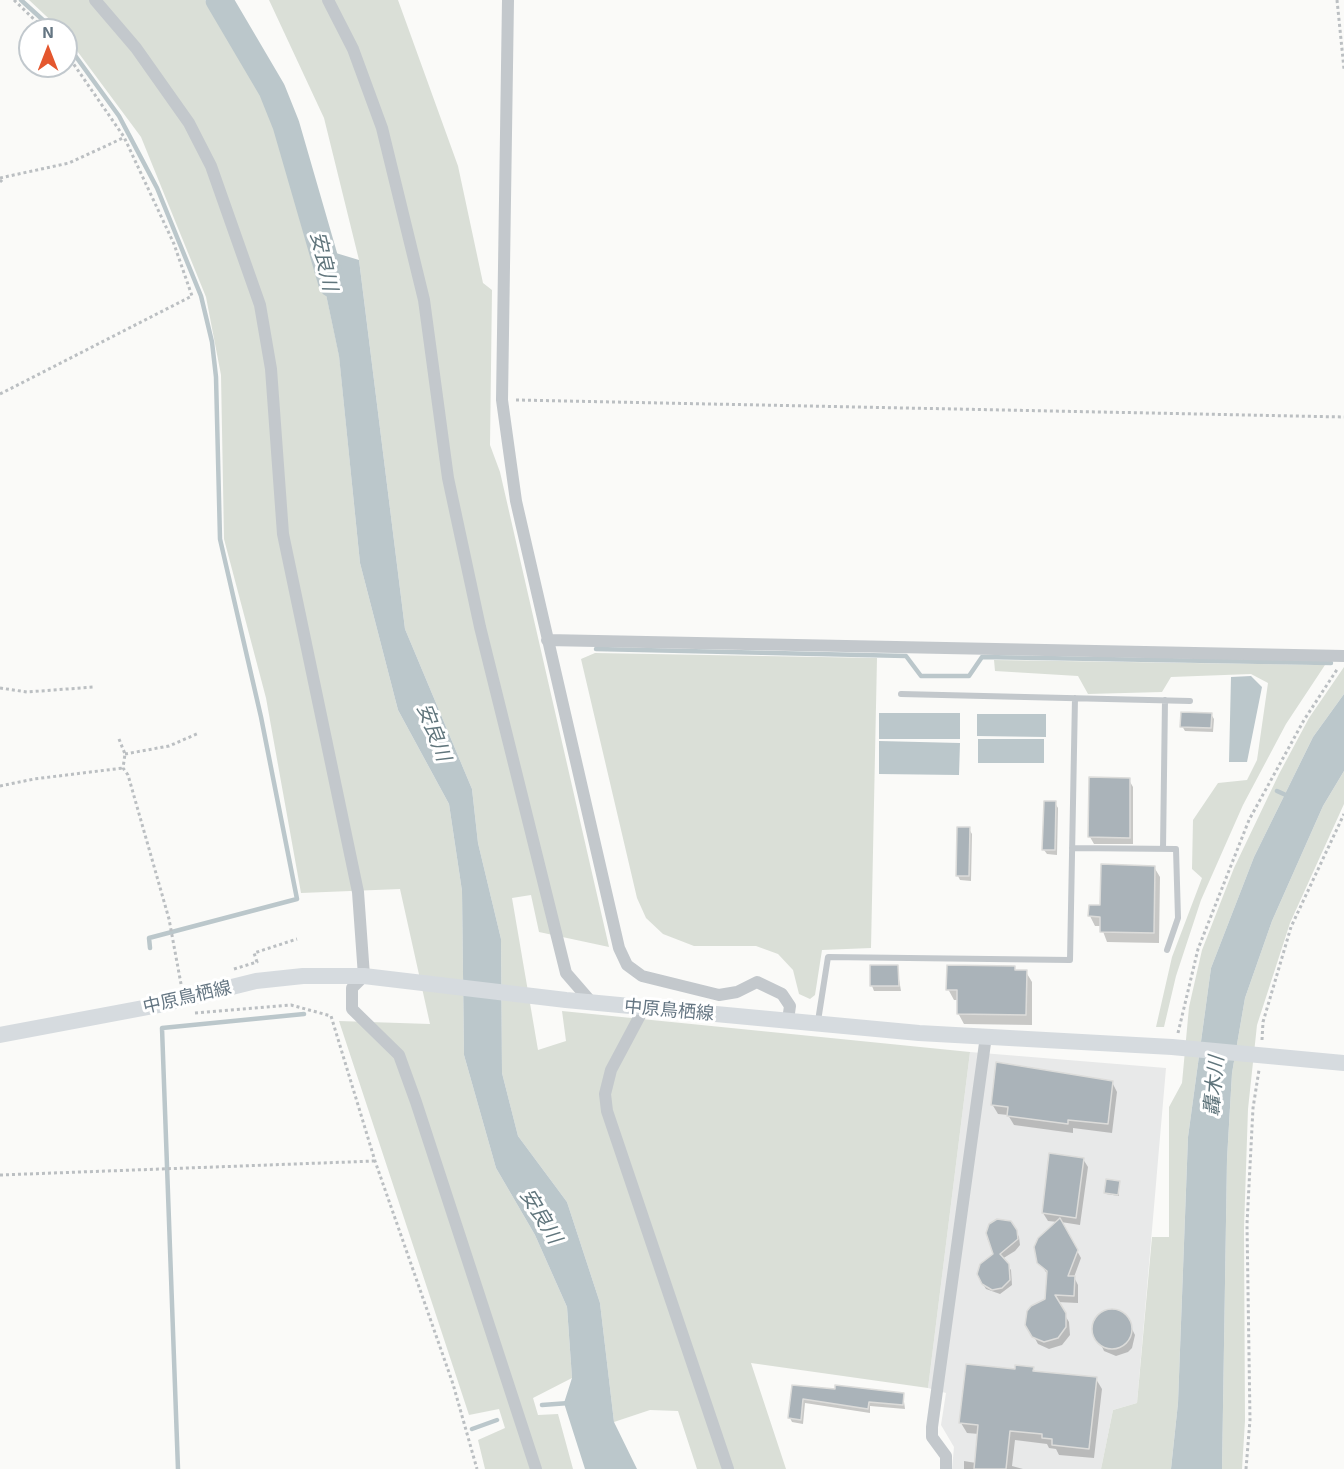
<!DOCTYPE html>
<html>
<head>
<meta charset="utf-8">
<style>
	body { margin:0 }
	#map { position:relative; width:1344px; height:1469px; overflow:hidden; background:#fafaf8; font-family:"Exo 2",sans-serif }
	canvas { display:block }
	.north { position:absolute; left:18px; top:18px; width:60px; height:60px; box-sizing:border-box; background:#fff; border:2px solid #c1c8cd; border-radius:50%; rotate:0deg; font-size:16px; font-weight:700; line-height:24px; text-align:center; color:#657683 }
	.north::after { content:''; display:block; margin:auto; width:21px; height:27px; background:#e4572e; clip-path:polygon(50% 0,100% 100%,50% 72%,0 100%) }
</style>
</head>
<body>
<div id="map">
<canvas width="1344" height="1469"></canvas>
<div class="north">N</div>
</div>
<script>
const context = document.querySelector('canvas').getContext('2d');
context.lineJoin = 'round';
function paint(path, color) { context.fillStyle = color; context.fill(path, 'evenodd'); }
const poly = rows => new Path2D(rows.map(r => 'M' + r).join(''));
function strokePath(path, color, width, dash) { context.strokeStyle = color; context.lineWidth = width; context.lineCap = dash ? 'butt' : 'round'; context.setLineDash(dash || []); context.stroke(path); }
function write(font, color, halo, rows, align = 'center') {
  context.font = font + ' "Exo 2","Noto Sans JP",sans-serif'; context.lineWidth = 6; context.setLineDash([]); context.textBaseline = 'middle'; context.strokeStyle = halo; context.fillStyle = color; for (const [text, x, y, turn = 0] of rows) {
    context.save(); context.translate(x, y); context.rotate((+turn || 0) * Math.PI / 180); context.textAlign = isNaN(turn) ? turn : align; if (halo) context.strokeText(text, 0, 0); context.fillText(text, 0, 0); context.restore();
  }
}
const built = poly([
	[970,1052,1166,1068,1137,1403,1113,1410,1101,1469,952,1469,954,1447,941,1425,946,1393,928,1388]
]);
const green = poly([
	[29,0,205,0,272,106,316,247,339,355,360,563,398,710,449,804,462,891,464,1055,496,1168,535,1235,567,1307,572,1378,533,1398,538,1415,558,1414,573,1469,485,1469,478,1440,505,1428,499,1409,469,1415,339,1021,430,1024,400,889,301,893,266,698,224,539,221,375,206,297,141,137,66,36,66,30,61,30],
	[269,0,398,0,458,166,483,283,492,290,490,445,500,472,609,947,539,932,531,895,512,898,538,1050,566,1041,562,1011,970,1052,928,1388,751,1363,786,1469,697,1469,678,1411,650,1410,614,1422,600,1303,567,1202,518,1136,502,1073,501,939,478,843,472,789,405,629,359,260,324,118],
	[595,653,877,658,871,948,822,950,815,995,810,999,799,994,793,970,778,954,756,946,694,946,663,934,646,918,637,898,581,659],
	[994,660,1325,665,1286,724,1243,805,1201,900,1176,976,1164,1027,1156,1027,1172,957,1202,878,1192,869,1193,820,1218,783,1247,780,1257,760,1268,683,1251,674,1171,677,1162,692,1088,694,1078,676,995,671],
	[1344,667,1344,694,1313,737,1254,857,1211,968,1188,1137,1178,1403,1171,1469,1101,1469,1113,1410,1137,1403,1152,1237,1169,1237,1169,1107,1182,1083,1189,1007,1202,950,1234,868,1279,774,1309,718],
	[1344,771,1344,804,1290,923,1257,1025,1248,1109,1244,1228,1245,1421,1242,1469,1222,1469,1227,1159,1232,1073,1245,998,1272,921,1323,806]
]);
const water = poly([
	[316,247,359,260,405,629,472,789,478,843,501,939,502,1073,518,1136,567,1202,600,1303,614,1422,637,1469,585,1469,564,1403,572,1378,567,1307,535,1235,496,1168,464,1055,462,891,449,804,398,710,360,563,339,356],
	[1251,676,1262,687,1247,762,1229,762,1231,677],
	[1344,694,1344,771,1323,806,1272,921,1245,998,1232,1073,1227,1159,1222,1469,1171,1469,1178,1403,1188,1137,1211,968,1254,857,1313,737],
	[879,713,960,713,960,739,879,739],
	[977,714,1046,714,1046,737,977,736],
	[978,739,1044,739,1044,763,978,763],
	[879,741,960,743,959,775,879,774]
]);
const shadow = poly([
	[1211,714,1214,719,1213,732,1185,731,1182,726],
	[1129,780,1133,787,1133,844,1094,844,1090,837],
	[1055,803,1058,808,1057,855,1047,854,1044,850],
	[969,829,972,834,971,881,960,880,958,876],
	[1154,867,1160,877,1159,943,1107,942,1101,926,1095,926,1090,916],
	[897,967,901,991,874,991,872,986],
	[1014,968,1016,971,1026,972,1032,982,1032,1025,964,1024,958,1013,958,1000,954,1000,948,989],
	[998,1064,1112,1082,1117,1092,1112,1133,1073,1128,1073,1133,1014,1125,1008,1115,998,1114,992,1104],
	[1083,1159,1088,1167,1080,1225,1061,1222,1081,1258,1074,1277,1078,1285,1078,1303,1057,1302,1069,1322,1070,1335,1062,1345,1049,1349,1038,1344,1027,1324,1047,1300,1048,1275,1039,1262,1058,1222,1048,1221,1043,1213],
	[1119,1182,1119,1196,1106,1194,1105,1192],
	[988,1229,1016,1231,1019,1237,1020,1245,1015,1251,1002,1259,1011,1270,1012,1285,1000,1294,986,1289,983,1284,995,1255,987,1238],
	[1113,1310,1125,1315,1135,1335,1132,1348,1128,1352,1116,1356,1104,1351,1093,1327,1102,1313],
	[1033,1368,1035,1372,1096,1379,1102,1389,1094,1458,1059,1455,1056,1449,1049,1448,1047,1444,1015,1440,1012,1466,1023,1469,964,1469,964,1461,976,1463,979,1434,967,1433,961,1423,1016,1370],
	[793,1387,903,1394,905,1409,870,1406,870,1413,805,1403,803,1424,792,1422,790,1418]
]);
const stream = poly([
	[21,0,54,30],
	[66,43,119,116,157,188,201,296,212,342,216,377,220,539,261,717,297,899,149,938,150,948],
	[596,649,906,656,921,676,969,676,982,657,1331,663],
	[1277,791,1288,796],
	[542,1405,569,1403],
	[472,1429,497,1420],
	[178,1469,162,1028,304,1014]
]);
const river = poly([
	[219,0,272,90,286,125,332,284]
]);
const building = poly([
	[1181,712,1212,713,1211,728,1180,727,1181,712],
	[1089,777,1130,778,1130,838,1088,837,1089,777],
	[1044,801,1056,801,1055,850,1042,850,1044,801],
	[957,827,970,827,969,876,956,876,957,827],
	[1101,864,1155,866,1154,933,1100,932,1100,917,1088,916,1089,905,1100,905,1101,864],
	[870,965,898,965,899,986,870,986,870,965],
	[947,965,1015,966,1015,970,1027,970,1026,1015,957,1014,957,990,946,990,947,965],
	[996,1062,1113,1081,1108,1124,1068,1120,1068,1124,1007,1116,1008,1107,991,1105,996,1062],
	[1049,1153,1084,1158,1076,1218,1042,1213,1049,1153],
	[1106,1179,1120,1181,1118,1195,1104,1193,1106,1179],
	[1060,1218,1078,1250,1068,1276,1075,1276,1074,1296,1055,1295,1066,1313,1066,1327,1058,1338,1044,1342,1032,1337,1025,1325,1027,1311,1031,1306,1045,1299,1047,1271,1037,1263,1034,1247,1038,1238,1060,1218],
	[997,1219,1011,1221,1017,1230,1018,1239,1000,1254,1009,1264,1010,1280,1002,1288,992,1290,982,1284,977,1274,980,1264,993,1254,986,1233,989,1224,997,1219],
	'1092 1329a20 20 0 1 1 40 0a20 20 0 1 1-40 0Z',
	[966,1364,1015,1369,1015,1365,1034,1367,1033,1371,1097,1377,1089,1449,1052,1445,1052,1439,1042,1438,1042,1434,1010,1431,1006,1469,974,1469,978,1425,959,1423,966,1364],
	[792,1385,835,1389,835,1385,904,1393,903,1405,869,1402,868,1409,803,1399,801,1420,788,1418,792,1385]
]);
const path = poly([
	[14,0,45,30],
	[1337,0,1344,69],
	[0,178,69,163,123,138],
	[0,182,4,178],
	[0,394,192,296,174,244,124,137,66,53],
	[516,400,1344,417],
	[0,688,27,692,94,687],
	[119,739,125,754,123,768,128,775,169,919,181,984],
	[125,754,169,746,199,733],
	[0,786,34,779,123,768],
	[234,969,257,962,254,953,297,939],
	[195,1013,291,1005,331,1016,375,1161,453,1384,477,1469],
	[1178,1033,1198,949,1249,820,1304,720,1338,668],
	[1262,1040,1263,1022,1291,927,1344,814],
	[0,1175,375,1161],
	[1246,1469,1250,1420,1247,1224,1253,1108,1259,1070]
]);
const lane = poly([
	[901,694,1190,701],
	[1072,848,1176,849,1178,918,1167,950],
	[1163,849,1165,700],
	[818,1021,828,957,1070,960,1075,698]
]);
const street = poly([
	[95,0,136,48,189,123,211,166,260,305,271,369,283,534,358,892,364,976,352,988,352,1009,399,1055,416,1102,536,1469],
	[328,0,353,49,382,128,424,300,448,478,480,627,566,973,592,1003],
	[508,0,502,400,516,501,619,948,627,965,642,976,719,995,737,992,757,982,782,994,790,1006,788,1020],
	[547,640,1344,656],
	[644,1008,611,1070,605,1094,607,1111,728,1469],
	[946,1469,946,1456,932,1437,932,1427,986,1036]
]);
const secondary = poly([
	[0,1035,159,1005,256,981,303,976,364,976,566,1000,919,1033,1172,1047,1344,1063]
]);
const streetNames = [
	["中原鳥栖線",187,997,-13],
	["中原鳥栖線",669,1010,5]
];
const waterNames = [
	["安良川",324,261,77],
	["安良川",434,732,69],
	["轟木川",1214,1086,-85],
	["安良川",541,1216,59]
];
paint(built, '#e8e9e9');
paint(green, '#dadfd7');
paint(water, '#bbc7cb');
paint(shadow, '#0003');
strokePath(stream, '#bbc7cb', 4.5);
strokePath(river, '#bbc7cb', 27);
paint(building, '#aab3b9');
strokePath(building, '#dcdcda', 1.5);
strokePath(path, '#bbbfc2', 3, [3, 3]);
strokePath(lane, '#c3c8cc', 6);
strokePath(street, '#c3c8cc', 12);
strokePath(secondary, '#d6dbdf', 16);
write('18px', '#657683', '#fff', streetNames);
write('italic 20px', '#60757c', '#fff', waterNames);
</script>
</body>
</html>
